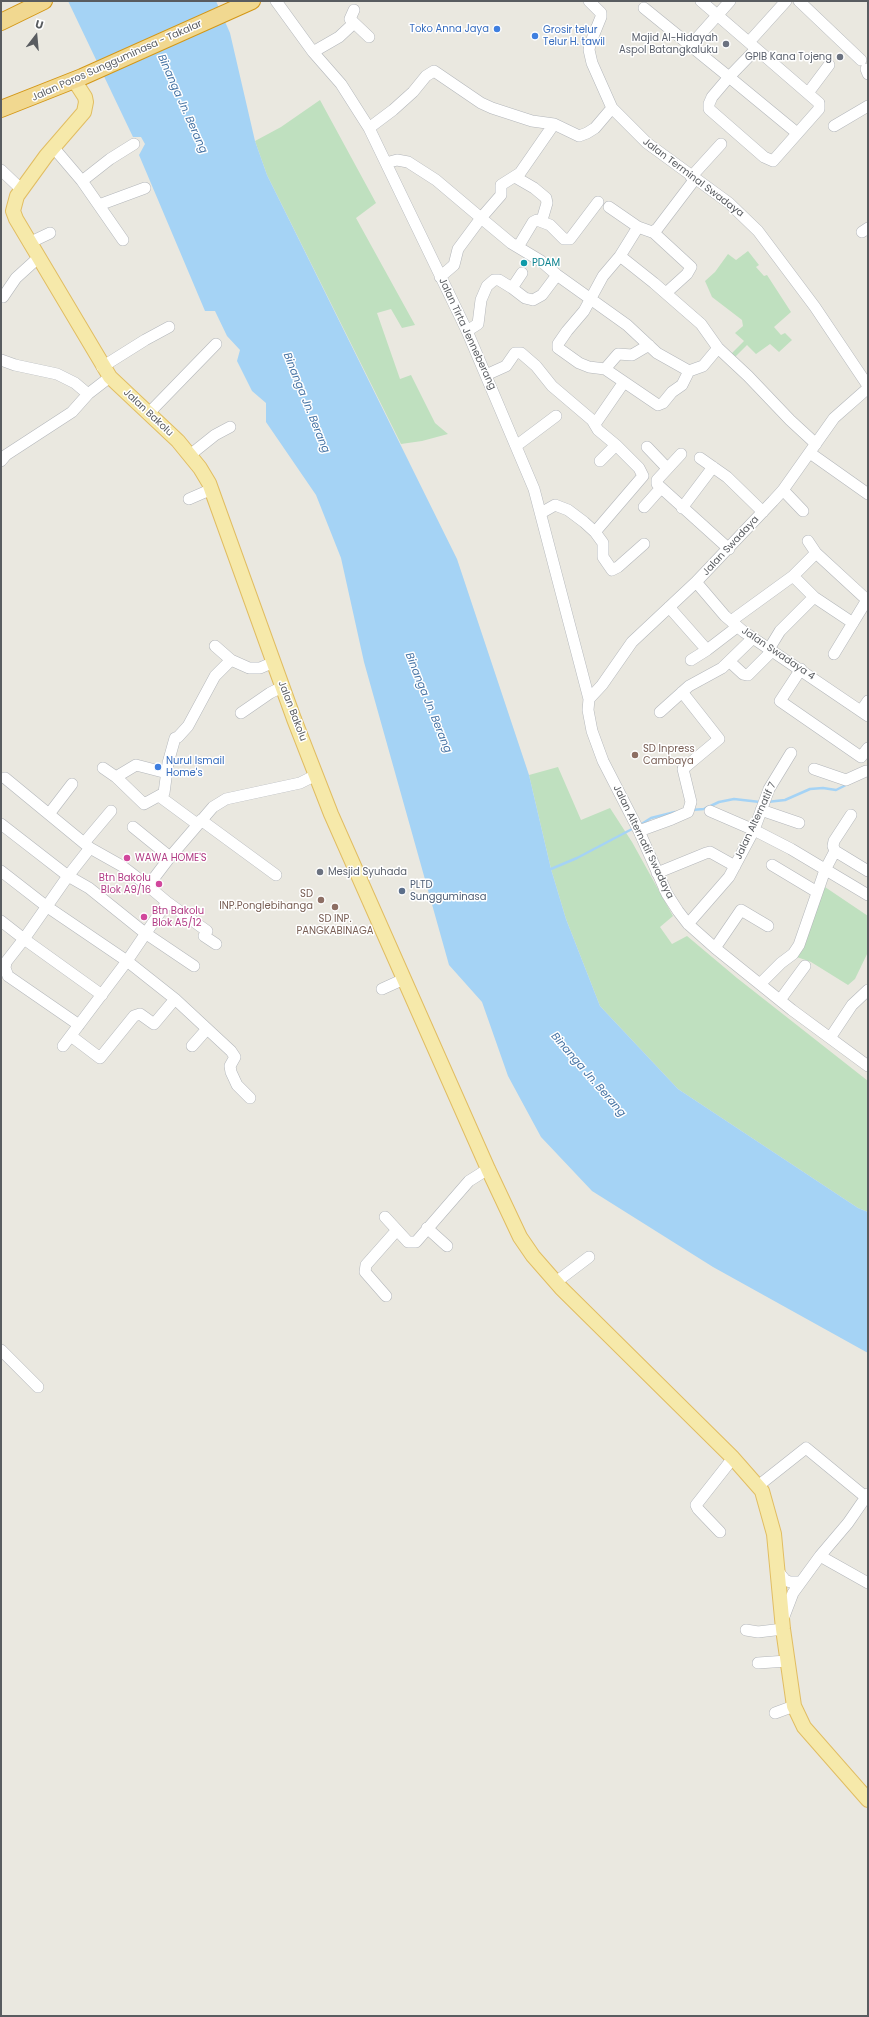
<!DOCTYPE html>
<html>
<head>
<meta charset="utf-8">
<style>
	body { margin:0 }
	#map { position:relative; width:869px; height:2017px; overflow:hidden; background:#eae8e0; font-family:Poppins,sans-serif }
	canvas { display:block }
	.frame { position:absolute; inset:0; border:2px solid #595c60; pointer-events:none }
	.north { position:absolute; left:16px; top:16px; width:40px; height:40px; -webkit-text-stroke:3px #fff; paint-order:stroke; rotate:16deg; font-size:11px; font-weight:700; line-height:16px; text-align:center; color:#595c60 }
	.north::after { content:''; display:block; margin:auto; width:14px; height:18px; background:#595c60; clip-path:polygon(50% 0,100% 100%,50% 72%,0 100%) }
</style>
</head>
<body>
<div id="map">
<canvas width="869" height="2017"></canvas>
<div class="frame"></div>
<div class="north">U</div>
</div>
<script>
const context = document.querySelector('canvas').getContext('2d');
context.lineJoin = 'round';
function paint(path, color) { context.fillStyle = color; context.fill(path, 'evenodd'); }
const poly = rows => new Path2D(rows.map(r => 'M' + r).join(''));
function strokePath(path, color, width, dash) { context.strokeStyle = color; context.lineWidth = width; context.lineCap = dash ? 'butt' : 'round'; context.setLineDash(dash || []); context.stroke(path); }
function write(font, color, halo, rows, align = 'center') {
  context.font = font + ' Poppins,sans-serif'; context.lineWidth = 3; context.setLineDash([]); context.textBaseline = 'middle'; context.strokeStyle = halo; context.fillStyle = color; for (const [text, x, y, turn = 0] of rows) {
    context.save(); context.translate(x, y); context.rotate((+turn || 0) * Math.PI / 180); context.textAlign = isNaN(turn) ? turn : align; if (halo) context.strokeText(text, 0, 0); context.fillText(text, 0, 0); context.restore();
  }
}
const green = poly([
	[320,100,376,203,356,218,415,325,402,328,391,309,377,313,400,379,411,375,435,423,448,434,422,441,401,444,267,175,255,141,281,127],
	[748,251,759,265,756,267,764,276,767,275,791,312,774,327,781,335,785,333,792,340,779,352,770,344,756,354,747,345,734,358,730,355,744,341,735,333,743,326,742,320,712,297,705,281,715,272,728,254,736,260],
	[558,767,581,820,610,808,632,842,673,916,660,927,672,944,687,936,737,978,868,1081,868,1212,858,1208,678,1089,600,1006,566,919,551,869,529,775],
	[822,885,868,916,868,952,855,979,848,985,811,962,794,956]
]);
const water = poly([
	[68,1,216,1,230,33,255,141,267,175,457,559,529,775,551,869,566,919,600,1006,678,1089,858,1208,868,1212,868,1353,713,1267,592,1191,541,1137,508,1076,482,1002,449,965,364,662,341,558,316,495,266,422,266,403,252,391,237,361,240,350,227,336,215,311,205,311,139,155,145,144,141,137,133,137]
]);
const stream = poly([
	[767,802,785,800,810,789,823,788,836,790,848,784],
	[691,810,704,809,719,802,734,799,760,802],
	[640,825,651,818,675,812],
	[551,869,577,858,634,828]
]);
const minor = poly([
	[276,1,313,52,341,84,369,128,467,331,534,489,589,699],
	[589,1,601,13,601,17,590,44,589,50,592,63,612,108,647,143,729,203,758,231,815,307,868,386],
	[799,1,861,60],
	[644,8,729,77,712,97,709,104,709,109,764,157,773,161,819,109,819,103,701,1],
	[354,10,350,19,369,37],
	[749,42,786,1],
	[690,46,730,1],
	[756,49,729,77,797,133],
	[313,52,339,37,354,23],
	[866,69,868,74],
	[808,93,829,65],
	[554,124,520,173,501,185,501,195,481,218,511,243,541,261,557,275,627,325,657,353,689,371],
	[834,126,868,106],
	[369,128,393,110,413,92,426,76,434,71,481,103,492,108,532,121,554,124,579,136,587,133,595,128,612,108],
	[53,147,82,181,110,159,134,144],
	[386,163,397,160,408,162,436,180,481,218,458,249,454,265,440,277],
	[1,170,21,189],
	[515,177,534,188,546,198,547,203,542,220],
	[691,177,721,144],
	[82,181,123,240],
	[99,205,145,188],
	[609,207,638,227],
	[653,232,691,267,687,274,666,293],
	[862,232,868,228],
	[29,243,50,233],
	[518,247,533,222,537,220,550,225,564,239,570,239,598,202],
	[620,256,638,227,652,232,657,229,695,179],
	[522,273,512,288,525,298,533,300,542,295,557,275],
	[3,297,16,278,38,258],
	[467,331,478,324,481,300,487,286,494,280,499,280,512,288],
	[649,345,632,355,618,354,605,369,589,367,579,363,558,348,558,344,567,331,584,311,603,276,620,256,654,283,701,324,718,348,748,376,790,420,816,444],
	[1,360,15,365,57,374,75,383,88,394],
	[102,367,145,340,169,327],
	[605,369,658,405,663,403,672,392,682,385,689,371,703,366,718,348],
	[486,375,506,366,515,353,521,353,536,366,552,386,592,420,598,430,616,445,600,461],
	[148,414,216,344],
	[595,424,624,382],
	[516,446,556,416],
	[647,447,667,468],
	[810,453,868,494],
	[681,454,657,480,657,484,729,549],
	[190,455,215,435,230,427],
	[700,458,727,477,763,512],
	[1,461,6,455,72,412,88,394,110,377],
	[783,490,803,511],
	[189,499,212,489],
	[644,507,660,489],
	[682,508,713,467],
	[541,513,555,505,568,510,584,522,595,532,603,543,603,557,612,570,618,567,644,544],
	[595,532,643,476,639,468,616,445],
	[808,541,816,553],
	[793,576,814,597],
	[696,582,725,616,744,632,868,716],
	[669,607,707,650,737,627],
	[731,621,793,576,816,553,867,600],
	[215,646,231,660,249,668,260,668,274,662],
	[769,649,780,631,814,597,853,623],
	[834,654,868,598],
	[691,660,707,650],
	[730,662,743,674,748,675,772,651],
	[801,669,780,701,861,757,868,748],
	[589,699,588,710,592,731,603,761,639,831,667,894,678,911,688,924,715,948,792,1010,868,1066],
	[589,699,602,685,632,642,696,582,773,501,783,490,834,418,868,388],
	[861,711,868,701],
	[660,712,689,686,722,668,753,638],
	[241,713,270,693,282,687],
	[103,768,116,777,144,804,164,793,168,763,175,738,178,737,188,726,215,676,231,660],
	[814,769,846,780,866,771],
	[116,777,136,765,167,773],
	[5,778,90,848],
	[159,796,197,824],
	[761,810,799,823],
	[710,811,754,830,791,849,868,895],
	[49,814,72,784],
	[201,820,276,875],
	[1,824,68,876,89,888,145,933,194,966],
	[133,827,170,857],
	[639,831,672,819,688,812,691,802,683,769,719,739,682,692],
	[84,843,111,811],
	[835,851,833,846,834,841,851,815],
	[772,865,817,892],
	[1,871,46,906,127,961,175,999,154,1024,140,1014,134,1016,100,1058,71,1036],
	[657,873,706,853,710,852,735,866],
	[167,902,207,931,204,936,216,944],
	[1,921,24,939,102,995],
	[688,924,729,877,754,830,769,789,791,753],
	[715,948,741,910,768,926],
	[760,984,781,963,793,954,799,945,825,870,835,851,868,871],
	[382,989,404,979],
	[175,999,231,1051,235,1057,230,1066,231,1072,237,1085,250,1098],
	[780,1000,805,966],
	[79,1025,8,976,5,968,6,962,24,939,68,876,90,848,122,866,148,886],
	[830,1038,852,1005,868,990],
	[63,1046,127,961,167,902,148,886,170,857,213,807,226,799,300,783,316,775],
	[192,1046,207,1029],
	[385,1217,397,1230],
	[427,1228,447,1246],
	[556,1282,589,1257],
	[386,1296,365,1272,366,1265,397,1230,408,1242,416,1242,469,1181,488,1169],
	[1,1350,38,1387],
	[758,1486,806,1448,868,1499],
	[720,1532,698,1509,696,1505,733,1458],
	[820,1556,868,1583],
	[777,1570,785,1580,790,1582,800,1582],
	[783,1619,793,1593,820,1556,848,1523,868,1494],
	[746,1630,758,1632,783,1629],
	[758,1663,787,1661],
	[775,1713,794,1706]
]);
const major = poly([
	[74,80,85,97,86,102,84,112,46,156,17,196,13,211,16,219,110,377,178,441,200,468,209,483,294,719,331,814,488,1169,520,1237,533,1256,561,1288,733,1458,762,1491,774,1534,783,1629,794,1706,804,1727,868,1800]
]);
const highway = poly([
	[1,22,44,1],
	[1,109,82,77,252,1]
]);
const markers = [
	[497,29,4,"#3f7fe0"],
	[535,36,4,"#3f7fe0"],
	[726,44,4,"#6b7280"],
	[840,57,4,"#6b7280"],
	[524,263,4,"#0f9aa8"],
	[635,755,4,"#8d6e63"],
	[158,767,4,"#3f7fe0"],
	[127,858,4,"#d1479c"],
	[320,872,4,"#6b7280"],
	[159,884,4,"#d1479c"],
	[402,891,4,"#5c6f8a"],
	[321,900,4,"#8d6e63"],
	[335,907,4,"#8d6e63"],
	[144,917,4,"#d1479c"]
];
const shopNames = [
	["Toko Anna Jaya",489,29,"right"],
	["Grosir telur",543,30],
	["Telur H. tawil",543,42],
	["Nurul Ismail",166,761],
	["Home's",166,773]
];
const worshipNames = [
	["Majid Al-Hidayah",718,38],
	["Aspol Batangkaluku",718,50],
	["GPIB Kana Tojeng",832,57],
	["Mesjid Syuhada",328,872,"left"]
];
const streetNames = [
	["Jalan Poros Sungguminasa - Takalar",117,61,-24],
	["Jalan Terminal Swadaya",693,178,37],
	["Jalan Tirta Jenneberang",467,334,65],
	["Jalan Bakolu",148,413,43],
	["Jalan Swadaya",731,546,-47],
	["Jalan Swadaya 4",778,654,34],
	["Jalan Bakolu",292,711,69],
	["Jalan Alternatif 7",756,821,-65],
	["Jalan Alternatif Swadaya",643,842,64]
];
const cultureNames = [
	["PDAM",532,263]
];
const educationNames = [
	["SD Inpress",643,749],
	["Cambaya",643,761],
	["SD",313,894,"right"],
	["INP.Ponglebihanga",313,906,"right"],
	["SD INP.",335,919,"center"],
	["PANGKABINAGA",335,931,"center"]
];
const hotelNames = [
	["WAWA HOME'S",135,858],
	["Btn Bakolu",151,878,"right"],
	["Blok A9/16",151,890,"right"],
	["Btn Bakolu",152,911],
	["Blok A5/12",152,923]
];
const serviceNames = [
	["PLTD",410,885],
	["Sungguminasa",410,897]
];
const waterNames = [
	["Binanga Jn. Berang",182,104,66],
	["Binanga Jn. Berang",306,403,68],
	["Binanga Jn. Berang",428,703,68],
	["Binanga Jn. Berang",588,1075,49]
];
paint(green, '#bfe0bf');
paint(water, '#a5d3f5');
strokePath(stream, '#a5d3f5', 2.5);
strokePath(minor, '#b3b6ba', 12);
strokePath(major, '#e1bd62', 16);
strokePath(highway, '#d39717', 18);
strokePath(minor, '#fff', 11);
strokePath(major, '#f6e9aa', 14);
strokePath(highway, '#f1d890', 16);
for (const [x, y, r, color] of markers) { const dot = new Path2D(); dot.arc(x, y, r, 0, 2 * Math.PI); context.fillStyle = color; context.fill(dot); strokePath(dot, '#fff', 1.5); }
write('10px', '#366cbe', '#fff', shopNames, 'left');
write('10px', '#5b616d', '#fff', worshipNames, 'right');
write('10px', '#595c60', '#fff', streetNames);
write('10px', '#0d838f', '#fff', cultureNames, 'left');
write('10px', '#785e54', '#fff', educationNames, 'left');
write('10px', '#b23c85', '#fff', hotelNames, 'left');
write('10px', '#4e5e75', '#fff', serviceNames, 'left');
write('italic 11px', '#4674a5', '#fff', waterNames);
</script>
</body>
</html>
